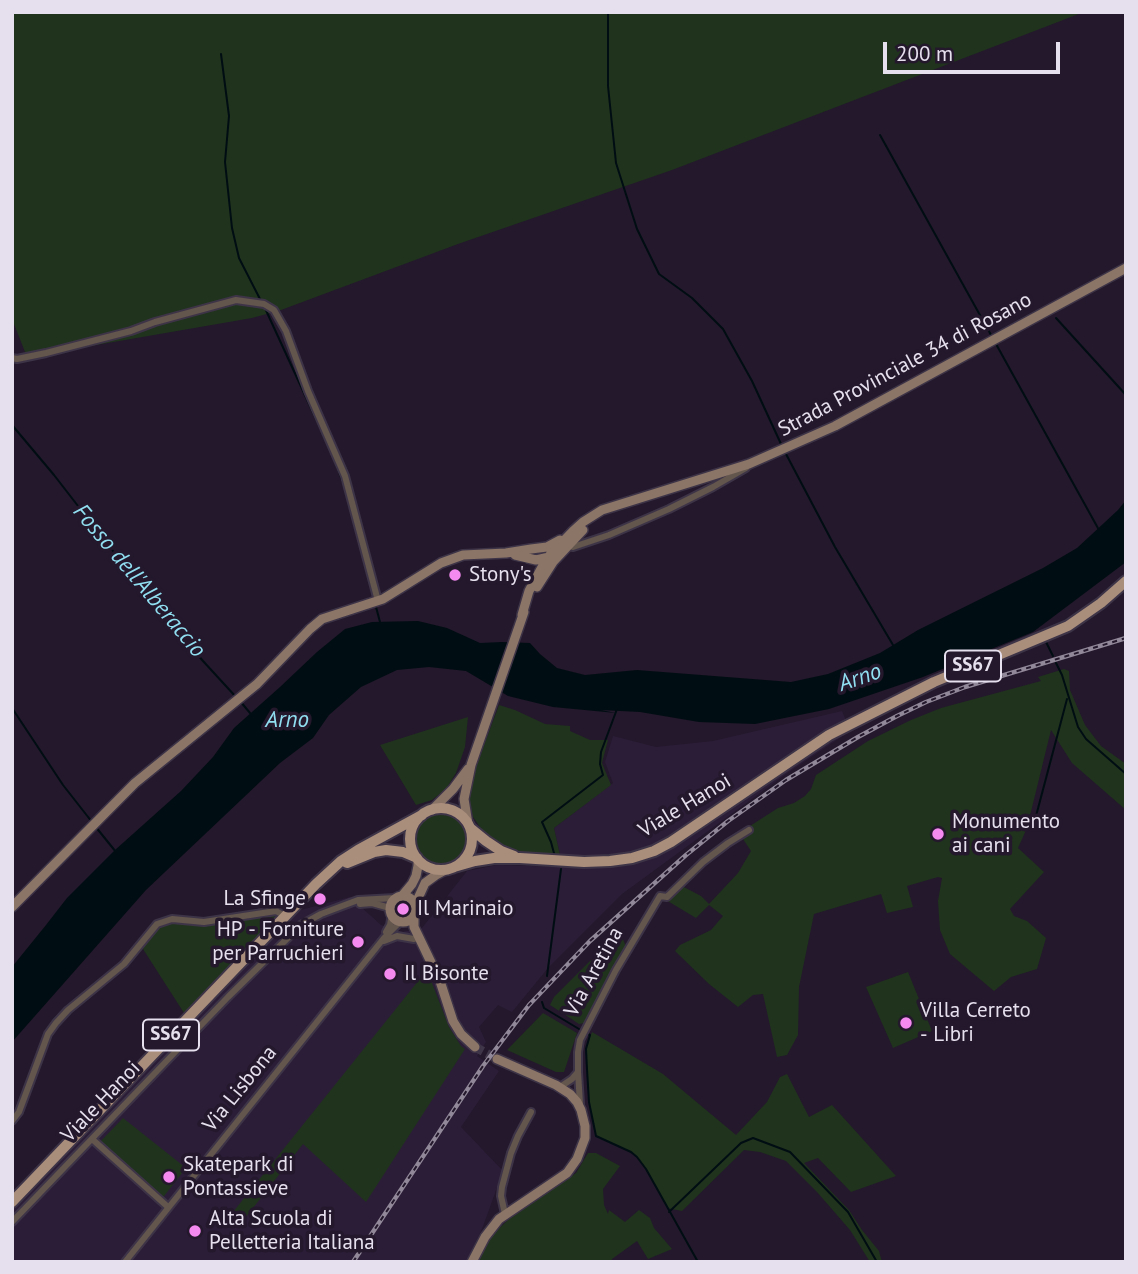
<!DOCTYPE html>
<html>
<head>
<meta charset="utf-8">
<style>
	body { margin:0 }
	#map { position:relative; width:1138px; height:1274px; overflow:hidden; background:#23182c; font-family:"PT Sans",sans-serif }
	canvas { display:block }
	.frame { position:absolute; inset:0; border:14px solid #e6dfed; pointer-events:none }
	.scale { position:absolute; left:883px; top:42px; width:177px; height:32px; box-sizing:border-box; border:4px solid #e6dfed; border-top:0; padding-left:9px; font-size:21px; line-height:24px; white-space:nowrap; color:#e6dfed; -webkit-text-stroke:5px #23182c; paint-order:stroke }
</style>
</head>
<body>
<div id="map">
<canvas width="1138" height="1274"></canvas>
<div class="frame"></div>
<div class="scale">200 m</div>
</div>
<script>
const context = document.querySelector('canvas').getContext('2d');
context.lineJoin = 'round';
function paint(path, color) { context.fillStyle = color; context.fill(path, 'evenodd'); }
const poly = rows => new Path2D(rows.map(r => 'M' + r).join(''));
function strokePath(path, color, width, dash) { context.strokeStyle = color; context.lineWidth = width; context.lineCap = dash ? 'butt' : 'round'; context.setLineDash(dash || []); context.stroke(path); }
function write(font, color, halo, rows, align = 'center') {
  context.font = font + ' "PT Sans",sans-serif'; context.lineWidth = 7; context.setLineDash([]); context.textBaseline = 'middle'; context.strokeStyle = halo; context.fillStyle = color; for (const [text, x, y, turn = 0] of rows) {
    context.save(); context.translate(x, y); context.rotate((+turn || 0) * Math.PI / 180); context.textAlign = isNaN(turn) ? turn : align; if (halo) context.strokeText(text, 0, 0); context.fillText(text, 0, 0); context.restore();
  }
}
const built = poly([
	[842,711,850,731,786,774,622,894,548,968,512,1012,498,1005,479,1027,486,1042,477,1056,499,1071,461,1127,503,1171,482,1229,466,1262,12,1262,12,1208,297,911,350,897,381,925,402,932,422,928,467,871,497,865,563,867,554,828,613,783,605,762,613,736,656,747,713,741]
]);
const green = poly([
	[12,12,1084,12,672,170,458,244,281,310,252,318,27,357,12,319],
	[1064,669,1069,671,1070,690,1085,725,1101,746,1126,764,1126,810,1072,763,1051,730,1027,828,1018,848,1044,872,1010,909,1014,916,1027,921,1046,938,1037,969,1011,977,994,991,950,954,940,930,938,901,942,878,938,877,907,886,913,907,887,913,881,894,814,914,799,987,798,1035,787,1055,777,1057,763,994,753,995,738,1007,709,984,675,951,680,945,711,930,723,916,709,905,696,918,666,900,680,885,701,896,709,904,738,873,751,851,739,833,778,808,794,803,805,796,811,789,816,775,868,741,911,720,941,708,1041,681,1038,677],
	[499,705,515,710,545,724,570,726,570,731,590,740,608,740,602,763,611,785,554,828,560,855,525,852,504,848,485,834,473,817,468,795,474,772],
	[468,717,465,747,456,773,446,789,432,800,416,805,380,745],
	'416 839a25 25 0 1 1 50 0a25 25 0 1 1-50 0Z',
	[274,914,278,917,184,1013,143,949,145,941,160,925,172,922,206,925],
	[623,939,626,947,584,1023,579,1024,550,1005,554,997,609,942],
	[427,970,449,1027,461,1046,465,1049,366,1202,303,1144,239,1226,229,1217],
	[908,972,932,1031,893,1048,866,987],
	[543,1013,577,1033,564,1072,556,1072,507,1050],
	[592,1032,663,1074,736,1135,767,1102,780,1077,787,1074,809,1117,832,1105,896,1176,851,1192,818,1158,804,1163,849,1210,862,1230,879,1251,882,1262,870,1262,850,1230,817,1192,786,1161,760,1152,744,1150,682,1211,667,1208,646,1169,637,1157,631,1152,596,1136,589,1102,586,1049],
	[123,1118,186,1168,161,1200,158,1196,158,1193,151,1186,146,1186,99,1143],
	[588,1153,596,1153,620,1166,603,1189,604,1205,608,1214,609,1210,625,1222,639,1210,650,1218,654,1228,672,1249,648,1259,637,1241,612,1259,611,1262,476,1262,492,1235,508,1220,576,1173]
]);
const water = poly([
	[1126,500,1126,562,1033,632,923,677,829,709,755,724,699,722,640,712,601,710,616,713,553,707,508,696,466,671,429,667,397,670,361,687,329,715,313,738,280,763,146,890,12,1042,12,967,46,925,67,898,115,850,181,791,213,757,234,728,280,687,317,652,345,629,372,622,418,621,447,628,480,643,502,642,530,643,540,654,557,668,585,675,637,670,791,682,828,674,880,653,918,630,1043,568,1077,548,1118,510]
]);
const stream = poly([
	[608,12,608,86,616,163,637,229,659,274,692,298,723,329,752,381,781,444],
	[221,54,229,116,225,162,232,228,239,258,261,301],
	[880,135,991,335],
	[264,306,332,454,345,488,370,581],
	[1056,318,1126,395],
	[996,344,1099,530],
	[12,425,54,475,140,586,203,661,236,697],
	[786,454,835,547,893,645],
	[376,607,380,622],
	[1046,642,1053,656],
	[1056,663,1062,675,1078,727,1086,739,1126,774],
	[240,701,250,713],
	[12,708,63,785,92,822],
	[1036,816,1067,699],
	[95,826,116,852],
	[555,857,551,842,542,822,603,775,600,764,601,752,617,709],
	[547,976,561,869],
	[542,1002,544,1008,579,1029],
	[588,1034,590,1035,586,1049,587,1069,589,1102,596,1136,631,1152,637,1157,646,1169,698,1262],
	[669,1212,741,1143,753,1138,790,1152,848,1212,877,1262]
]);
const secondaryTunnel = poly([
	[475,1047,497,1059]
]);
const street = poly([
	[12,358,17,359,46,353,131,331,155,322,236,300,264,304,274,310,286,331,308,391,345,476,378,601],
	[573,547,609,535,669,509,713,487,746,468],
	[360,904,372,903,390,908],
	[386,932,390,925,392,914],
	[384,941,397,936,414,939],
	[560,1087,572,1079,578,1072],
	[580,1104,578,1072,578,1052,580,1040,616,970,660,896,667,897,703,862,728,843,749,830],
	[12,1121,19,1112,48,1034,56,1023,68,1010,124,964,157,924,172,919,204,922,276,911,285,916],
	[92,1139,168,1207],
	[505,1214,501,1196,502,1187,511,1153,518,1136,531,1112],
	[12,1222,228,997,301,925,321,914,358,900,395,898],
	[125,1262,384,938,401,921]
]);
const secondary = poly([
	[515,555,536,560,549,557],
	[537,587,553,562,583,530],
	[522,615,529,591,547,558,573,531,583,522,602,510,749,464,835,426,1126,268],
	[432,810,453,789,468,769],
	[468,824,464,799,471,765,524,612],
	[402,896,412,884,416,876,418,866,418,859],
	'390 909a13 13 0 1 1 26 0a13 13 0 1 1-26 0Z',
	[415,905,425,883,436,875,447,869],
	[12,907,135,783,257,684,310,629,322,619,383,599,441,563,463,555,506,553,531,549,547,547,560,540],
	[414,915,414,927,440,981,453,1021,461,1034,475,1047],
	[472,1262,485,1237,499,1219,567,1173,577,1159,585,1138,585,1126,581,1110,577,1102,570,1094,556,1085,497,1059]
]);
const primary = poly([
	'410 839a31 31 0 1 1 62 0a31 31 0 1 1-62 0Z',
	[470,828,486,841,501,851,514,856],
	[347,863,374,852,386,850,403,852,417,858],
	[454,867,475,861,494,858,520,858,584,862,610,861,632,858,654,851,671,842,829,735,934,682,1068,626,1101,603,1126,581],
	[12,1202,316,884,341,861,358,850,422,815]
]);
const rail = poly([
	[353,1262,483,1066,529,1005,590,941,686,855,728,821,786,780,858,737,897,716,926,702,965,687,1126,638]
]);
const markers = [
	[455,575,7,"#f489f0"],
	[938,834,7,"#f489f0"],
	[320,899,7,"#f489f0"],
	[403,909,7,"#f489f0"],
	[358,942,7,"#f489f0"],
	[390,974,7,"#f489f0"],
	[906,1023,7,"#f489f0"],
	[169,1177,7,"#f489f0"],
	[195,1231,7,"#f489f0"]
];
const shields = [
	[973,666,56],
	[171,1035,56]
];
const shieldNames = [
	["SS67",973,666],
	["SS67",171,1035]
];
const streetNames = [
	["Strada Provinciale 34 di Rosano",905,365,-28],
	["Viale Hanoi",685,806,-31],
	["Via Aretina",594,972,-61],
	["Via Lisbona",240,1089,-51],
	["Viale Hanoi",101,1102,-46]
];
const poiNames = [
	["Stony's",469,575],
	["Monumento",952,822],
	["ai cani",952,846],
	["La Sfinge",306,899,"right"],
	["Il Marinaio",417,909],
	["HP - Forniture",344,930,"right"],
	["per Parruchieri",344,954,"right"],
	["Il Bisonte",404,974],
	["Villa Cerreto",920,1011],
	["- Libri",920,1035],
	["Skatepark di",183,1165],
	["Pontassieve",183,1189],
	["Alta Scuola di",209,1219],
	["Pelletteria Italiana",209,1243]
];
const waterNames = [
	["Fosso dell'Alberaccio",139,581,50],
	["Arno",860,678,-19],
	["Arno",287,720]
];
paint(built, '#2b1d37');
paint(green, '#20331d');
paint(water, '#000d12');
strokePath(stream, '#000d12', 2);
strokePath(secondaryTunnel, '#403649', 9, [9, 4.5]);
strokePath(street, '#3e3447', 10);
strokePath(secondary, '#3e3447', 12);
strokePath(primary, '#3e3447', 14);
strokePath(street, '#63564d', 6);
strokePath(secondary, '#8b7567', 9);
strokePath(primary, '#aa8e7c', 10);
strokePath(rail, '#918899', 4.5);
strokePath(rail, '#23182c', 2, [5]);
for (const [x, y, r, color] of markers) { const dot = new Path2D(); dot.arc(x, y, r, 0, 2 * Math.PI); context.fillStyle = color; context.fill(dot); strokePath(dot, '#23182c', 2.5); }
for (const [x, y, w] of shields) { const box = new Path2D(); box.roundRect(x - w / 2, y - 15.5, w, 31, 5); context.fillStyle = '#23182c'; context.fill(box); strokePath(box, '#e6dfed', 2); }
write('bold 19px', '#e6dfed', null, shieldNames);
write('21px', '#e6dfed', '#23182c', streetNames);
write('21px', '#e6dfed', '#23182c', poiNames, 'left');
write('italic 23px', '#90def0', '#23182c', waterNames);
</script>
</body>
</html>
